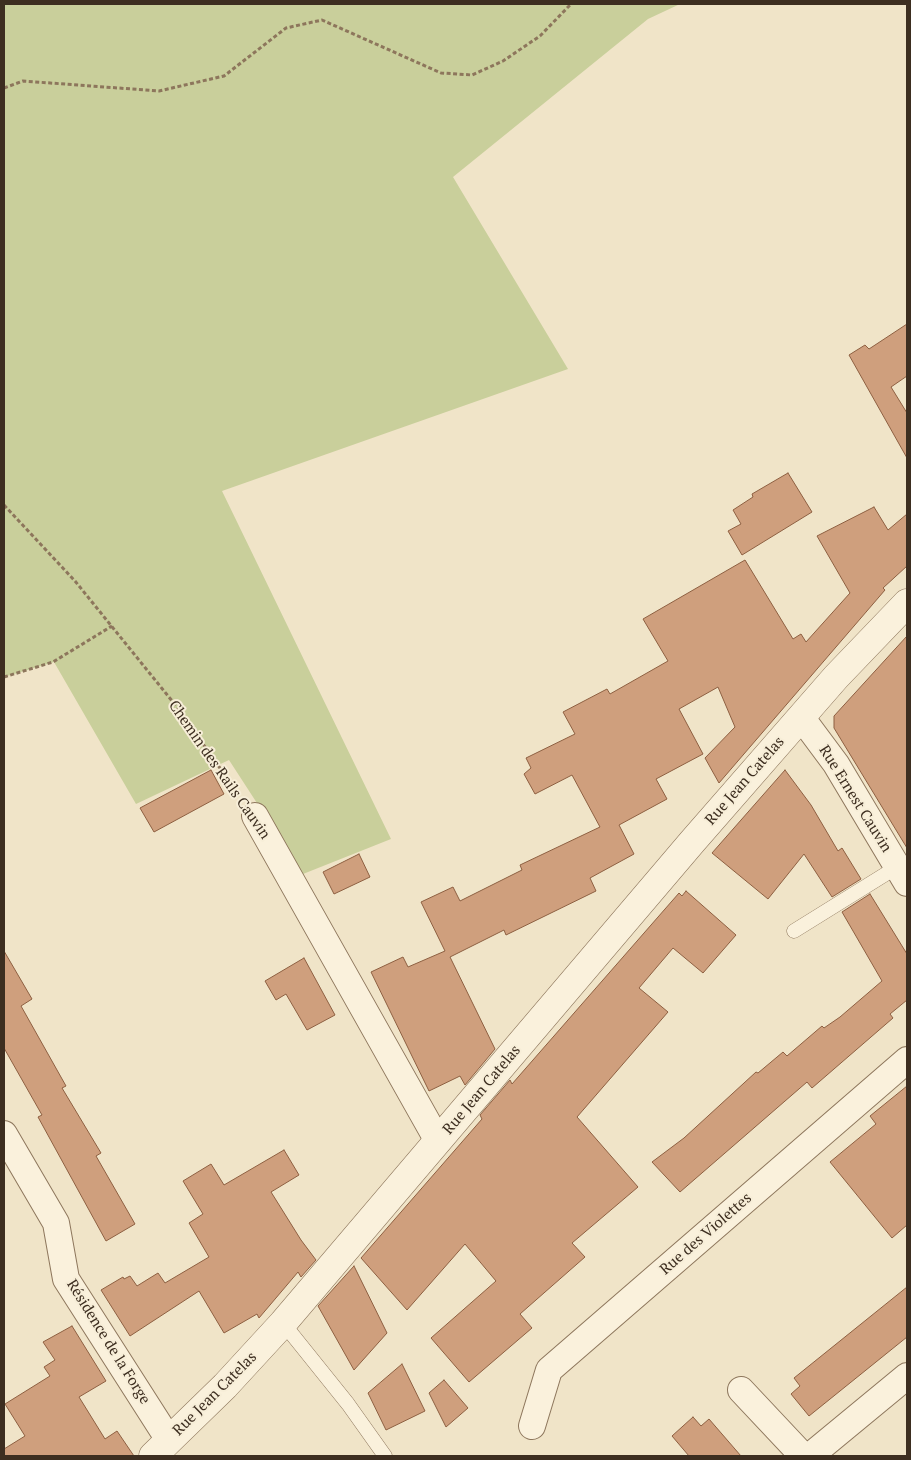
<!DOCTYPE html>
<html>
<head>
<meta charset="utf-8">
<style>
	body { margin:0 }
	#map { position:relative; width:911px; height:1460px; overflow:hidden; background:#f0e4c8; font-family:"PT Serif",serif }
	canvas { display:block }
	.frame { position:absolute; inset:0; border:5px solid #3d2e20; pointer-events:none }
</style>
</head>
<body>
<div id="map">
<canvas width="911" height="1460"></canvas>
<div class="frame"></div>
</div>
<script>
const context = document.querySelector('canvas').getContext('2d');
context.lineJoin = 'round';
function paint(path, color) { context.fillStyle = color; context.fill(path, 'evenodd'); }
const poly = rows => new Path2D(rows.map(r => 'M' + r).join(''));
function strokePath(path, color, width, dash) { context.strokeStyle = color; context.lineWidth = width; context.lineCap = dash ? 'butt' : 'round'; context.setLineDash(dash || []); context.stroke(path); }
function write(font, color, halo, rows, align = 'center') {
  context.font = font + ' "PT Serif",serif'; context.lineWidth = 4; context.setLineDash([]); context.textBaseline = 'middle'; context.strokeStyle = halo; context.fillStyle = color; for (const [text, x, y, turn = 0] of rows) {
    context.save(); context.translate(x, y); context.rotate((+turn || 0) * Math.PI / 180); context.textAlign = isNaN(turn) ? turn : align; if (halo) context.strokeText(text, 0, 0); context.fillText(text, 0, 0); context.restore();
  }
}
const green = poly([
	[4,4,680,4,648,19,453,177,568,369,222,491,391,839,303,874,229,760,136,804,54,662,4,677]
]);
const building = poly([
	[907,324,907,376,891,387,907,413,907,458,849,355,865,345,869,349,907,324],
	[788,473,812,512,742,555,728,531,741,524,733,510,753,497,752,494,788,473],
	[874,507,888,530,907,514,907,566,883,588,885,590,719,783,705,758,735,727,718,687,679,709,703,754,656,779,667,799,619,825,634,854,590,878,596,891,506,935,504,930,450,957,495,1049,465,1085,460,1076,429,1091,371,972,403,957,408,967,445,951,421,902,453,887,460,901,522,870,520,865,600,827,572,775,535,794,524,774,531,768,526,758,575,734,563,712,607,689,610,694,668,661,643,619,745,560,793,639,801,634,806,642,850,593,817,536,874,507],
	[907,636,907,848,834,728,834,716,907,636],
	[211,770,224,794,154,832,140,808,211,770],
	[785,770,811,805,838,851,842,848,861,879,832,897,804,854,768,899,712,853,785,770],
	[359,854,370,877,334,894,323,872,359,854],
	[686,891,736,935,703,973,673,948,639,988,668,1012,577,1117,638,1187,572,1243,585,1257,520,1314,532,1328,469,1382,431,1338,496,1281,465,1244,407,1310,361,1258,482,1119,480,1115,510,1080,512,1084,679,893,682,896,686,891],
	[870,894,907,954,907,1000,890,1014,893,1018,812,1088,807,1082,680,1192,652,1162,684,1138,756,1072,758,1073,783,1052,787,1056,822,1026,824,1028,840,1017,882,981,842,912,870,894],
	[4,951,32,999,21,1006,66,1086,62,1088,101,1153,96,1156,135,1224,106,1241,38,1117,42,1115,4,1048,4,951],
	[304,958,335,1015,307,1030,286,994,276,1000,265,981,304,958],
	[907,1086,907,1225,892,1238,830,1162,876,1124,870,1116,907,1086],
	[284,1150,299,1175,271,1192,301,1240,316,1260,301,1277,298,1272,259,1318,257,1314,224,1333,199,1291,130,1336,101,1290,123,1277,124,1279,130,1276,137,1286,158,1273,165,1283,209,1257,189,1223,203,1214,183,1181,211,1164,224,1185,284,1150],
	[354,1266,387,1333,354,1370,318,1306,354,1266],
	[907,1287,907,1337,809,1416,791,1394,800,1386,794,1378,907,1287],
	[72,1326,106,1381,79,1397,105,1439,117,1431,134,1456,4,1456,4,1449,25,1436,5,1404,50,1376,44,1367,55,1360,43,1342,72,1326],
	[402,1364,425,1411,386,1430,368,1393,402,1364],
	[444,1380,468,1408,446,1427,429,1393,444,1380],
	[693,1417,701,1426,709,1419,741,1456,689,1456,672,1436,693,1417]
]);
const path = poly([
	[4,88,23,81,159,91,224,76,286,28,322,20,441,73,472,75,503,61,540,36,571,4],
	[4,505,75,581,177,707,239,795],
	[4,677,53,662,112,626]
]);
const service = poly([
	[794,931,897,867],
	[283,1323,348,1404,385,1456]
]);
const minor = poly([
	[803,715,807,725,836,764,907,883],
	[255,816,438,1141],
	[4,1134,56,1223,66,1279,169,1440],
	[741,1390,803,1456],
	[532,1426,549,1370,907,1060],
	[810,1456,907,1376]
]);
const tertiary = poly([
	[153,1456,225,1386,283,1323,692,842,836,677,907,603]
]);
const streetNames = [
	["Chemin des Rails Cauvin",219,770,55],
	["Rue Jean Catelas",745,781,-49],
	["Rue Ernest Cauvin",855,799,58],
	["Rue Jean Catelas",482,1090,-50],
	["Rue des Violettes",706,1234,-41],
	["Résidence de la Forge",108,1342,58],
	["Rue Jean Catelas",215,1394,-45]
];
paint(green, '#c9cf9b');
paint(building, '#cf9f7d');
strokePath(building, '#8d5f41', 1);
strokePath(service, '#8d765c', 15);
strokePath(minor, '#8d765c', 28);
strokePath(tertiary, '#8d765c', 29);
strokePath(path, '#8d765c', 3, [4, 2.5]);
strokePath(service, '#faf1dc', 14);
strokePath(minor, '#faf1dc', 26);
strokePath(tertiary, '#faf1dc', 28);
write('15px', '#3d2e20', '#f7eed8', streetNames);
</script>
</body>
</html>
